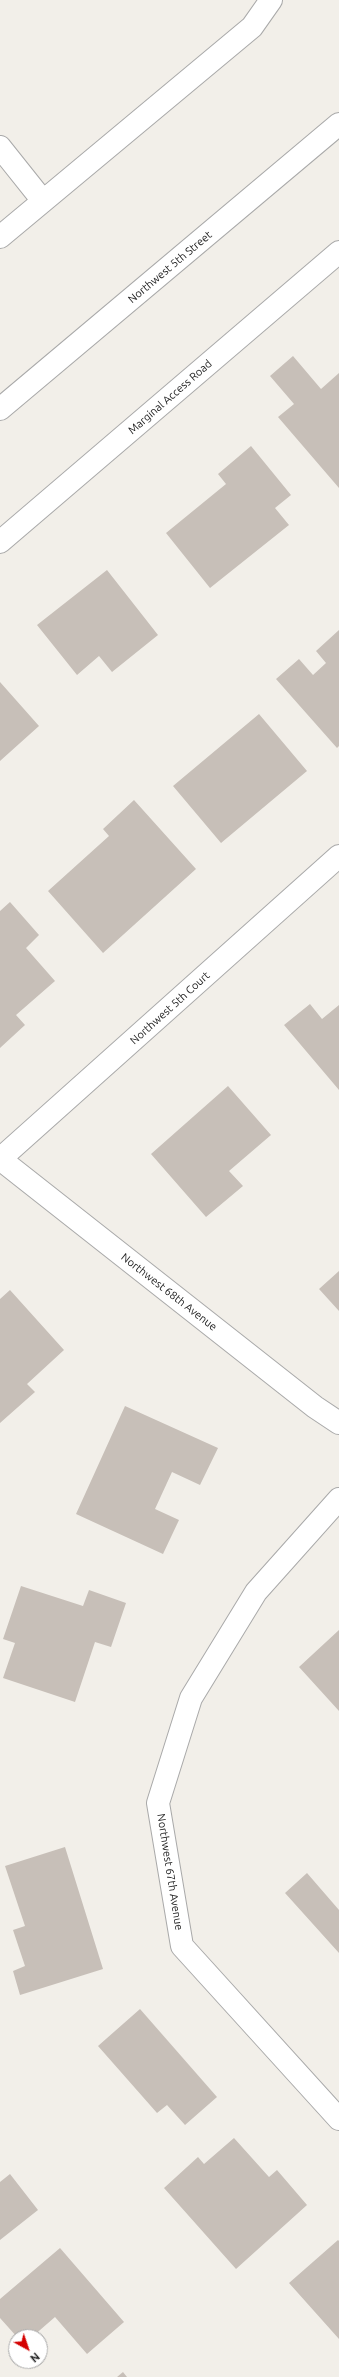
<!DOCTYPE html>
<html>
<head>
<meta charset="utf-8">
<style>
	body { margin:0 }
	#map { position:relative; width:339px; height:2377px; overflow:hidden; background:#f2efe9; font-family:Ubuntu,sans-serif }
	canvas { display:block }
	.north { position:absolute; left:8px; top:2329px; width:40px; height:40px; box-sizing:border-box; background:#fff; border:1px solid #a7a7a7; border-radius:50%; rotate:140deg; font-size:11px; font-weight:700; line-height:16px; text-align:center; color:#222 }
	.north::after { content:''; display:block; margin:auto; width:14px; height:18px; background:#d40000; clip-path:polygon(50% 0,100% 100%,50% 72%,0 100%) }
</style>
</head>
<body>
<div id="map">
<canvas width="339" height="2377"></canvas>
<div class="north">N</div>
</div>
<script>
const context = document.querySelector('canvas').getContext('2d');
context.lineJoin = 'round';
function paint(path, color) { context.fillStyle = color; context.fill(path, 'evenodd'); }
const poly = rows => new Path2D(rows.map(r => 'M' + r).join(''));
function strokePath(path, color, width, dash) { context.strokeStyle = color; context.lineWidth = width; context.lineCap = dash ? 'butt' : 'round'; context.setLineDash(dash || []); context.stroke(path); }
function write(font, color, halo, rows, align = 'center') {
  context.font = font + ' Ubuntu,sans-serif'; context.lineWidth = 3.5; context.setLineDash([]); context.textBaseline = 'middle'; context.strokeStyle = halo; context.fillStyle = color; for (const [text, x, y, turn = 0] of rows) {
    context.save(); context.translate(x, y); context.rotate((+turn || 0) * Math.PI / 180); context.textAlign = isNaN(turn) ? turn : align; if (halo) context.strokeText(text, 0, 0); context.fillText(text, 0, 0); context.restore();
  }
}
const building = poly([
	[293,356,321,389,339,373,339,488,278,417,294,404,270,376],
	[251,446,291,495,275,508,289,525,210,588,166,533,226,484,218,474],
	[107,570,158,635,112,672,99,656,77,675,37,625],
	[339,630,339,746,337,748,276,679,299,659,313,675,326,663,316,651],
	[0,682,39,726,0,761],
	[259,714,307,771,221,843,173,786],
	[134,800,196,869,103,953,48,891,109,836,103,829],
	[10,902,39,935,26,948,55,981,16,1015,25,1025,0,1048,0,911],
	[310,1004,322,1019,339,1005,339,1090,284,1025],
	[228,1086,271,1135,229,1171,243,1186,206,1217,151,1154],
	[339,1271,339,1311,319,1289],
	[10,1290,64,1350,27,1384,35,1392,0,1423,0,1299],
	[125,1406,218,1448,200,1485,172,1472,155,1509,179,1520,163,1554,76,1514],
	[21,1586,83,1606,89,1590,126,1603,111,1647,95,1642,75,1702,3,1678,15,1643,3,1639],
	[339,1630,339,1711,299,1667],
	[65,1847,103,1969,20,1995,13,1971,25,1966,13,1930,25,1926,5,1866],
	[307,1873,339,1910,339,1953,285,1893],
	[140,2009,217,2097,185,2125,167,2105,157,2113,98,2046],
	[234,2138,269,2177,277,2170,307,2205,236,2269,164,2188,198,2157,204,2164],
	[10,2174,38,2210,0,2240,0,2182],
	[338,2240,339,2241,339,2339,289,2283],
	[60,2248,124,2322,87,2354,55,2317,32,2337,17,2337,0,2318,0,2299],
	[123,2372,127,2377,117,2377]
]);
const minor = poly([
	[0,147,43,201],
	[0,237,252,27,271,0],
	[0,409,339,124],
	[0,542,339,252],
	[0,1159,339,856],
	[0,1159,315,1407,339,1423],
	[339,1499,256,1592,191,1698,158,1803,182,1946,339,2119]
]);
const streetNames = [
	["Northwest 5th Street",170,267,-40],
	["Marginal Access Road",170,397,-41],
	["Northwest 5th Court",170,1008,-42],
	["Northwest 68th Avenue",169,1292,38],
	["Northwest 67th Avenue",170,1872,81]
];
paint(building, '#c7bfb8');
strokePath(minor, '#a9a9a9', 24);
strokePath(minor, '#fff', 22);
write('11px', '#222', '#fff', streetNames);
</script>
</body>
</html>
